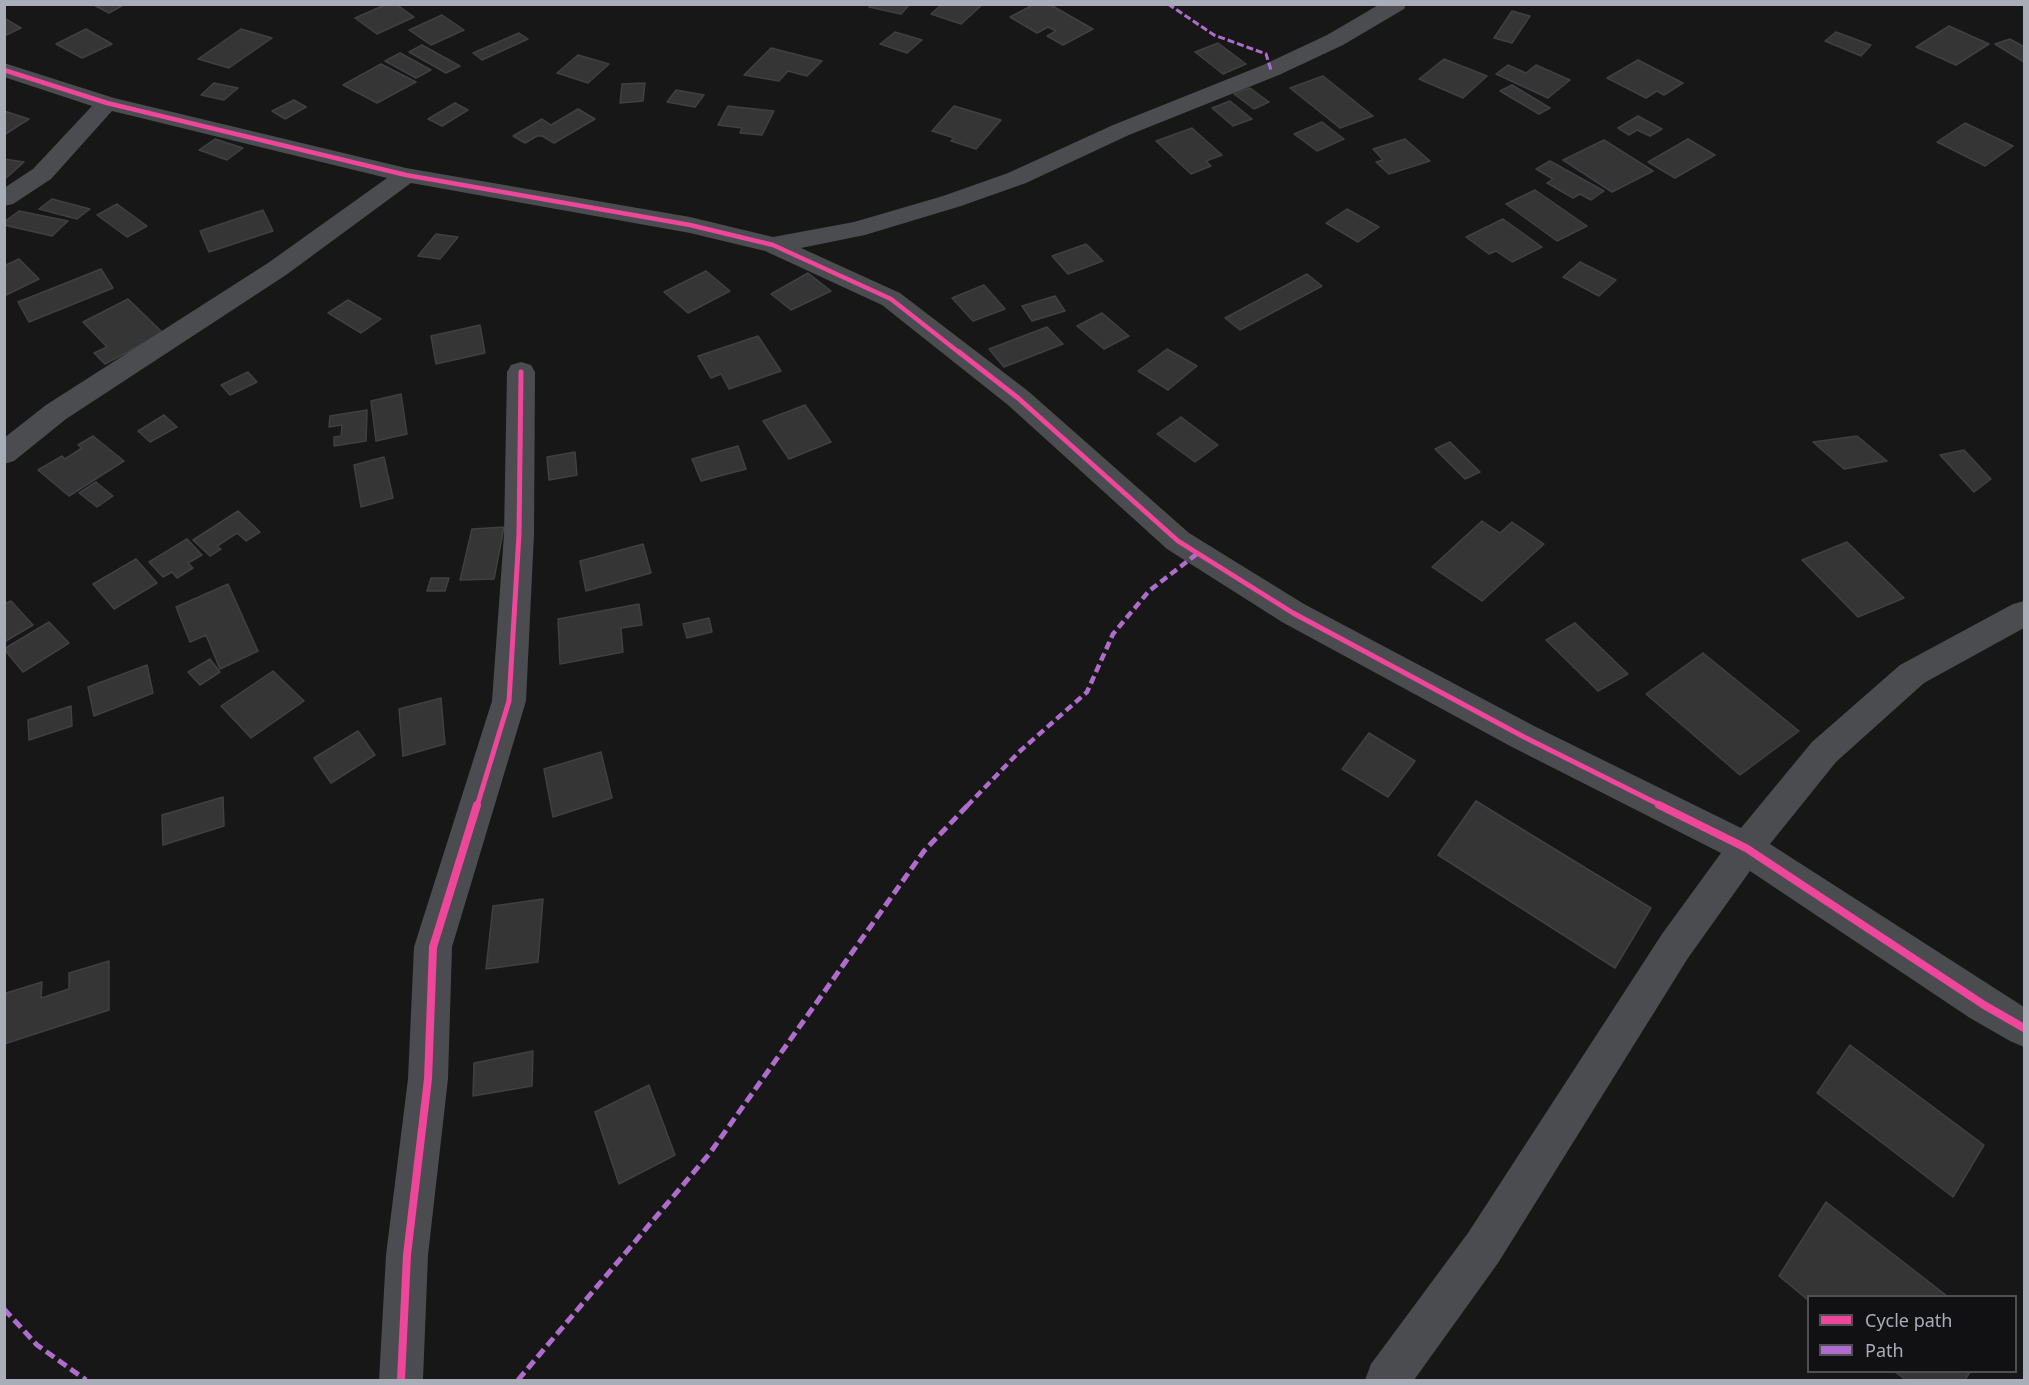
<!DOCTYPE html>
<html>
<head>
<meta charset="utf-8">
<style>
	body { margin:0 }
	#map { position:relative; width:2029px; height:1385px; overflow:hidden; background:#171717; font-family:"Noto Sans",sans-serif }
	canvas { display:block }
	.frame { position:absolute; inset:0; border:6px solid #a8adb8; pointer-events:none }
	.legend { position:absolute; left:1807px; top:1295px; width:210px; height:78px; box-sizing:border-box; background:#111113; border:2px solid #4d4f55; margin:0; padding:8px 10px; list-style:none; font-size:18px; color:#a8adb8 }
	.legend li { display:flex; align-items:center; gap:12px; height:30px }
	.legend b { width:30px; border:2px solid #4d4f55 }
</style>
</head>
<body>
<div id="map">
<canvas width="2029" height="1385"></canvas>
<div class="frame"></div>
<ul class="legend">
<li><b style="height:8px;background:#ed469a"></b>Cycle path</li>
<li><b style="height:8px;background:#b06ccc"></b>Path</li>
</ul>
</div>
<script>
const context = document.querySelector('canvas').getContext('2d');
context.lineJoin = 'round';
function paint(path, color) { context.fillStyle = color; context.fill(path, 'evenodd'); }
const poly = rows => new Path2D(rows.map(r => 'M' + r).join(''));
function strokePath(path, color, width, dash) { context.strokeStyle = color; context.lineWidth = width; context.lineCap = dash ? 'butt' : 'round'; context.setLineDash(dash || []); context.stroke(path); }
const building = poly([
	[92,4,125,4,109,13,92,4],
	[387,4,396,4,414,17,377,34,355,18,387,4],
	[871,4,910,4,901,14,869,7,871,4],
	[942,4,983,4,961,24,931,14,942,4],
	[1035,4,1049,4,1093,29,1063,45,1047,36,1056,31,1048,27,1037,33,1010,17,1035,4],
	[1512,11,1530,16,1512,43,1494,38,1512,11],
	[442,15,464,30,431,45,409,30,442,15],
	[4,18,21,28,4,36,4,18],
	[1949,26,1989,44,1956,65,1916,47,1949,26],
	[86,29,112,44,82,58,56,44,86,29],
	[241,29,272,38,229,68,198,59,241,29],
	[895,32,922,40,907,53,880,44,895,32],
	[1836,32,1871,45,1861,56,1825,41,1836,32],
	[519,33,528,39,482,60,473,53,519,33],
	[2010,39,2024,47,2024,62,1995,44,2010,39],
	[1218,43,1246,64,1223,74,1195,52,1218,43],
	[422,45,460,66,446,73,409,52,422,45],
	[771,48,822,61,807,76,788,71,779,81,744,75,771,48],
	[400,53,431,70,416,78,385,61,400,53],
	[578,55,609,64,588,83,557,73,578,55],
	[1444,59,1487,76,1463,98,1419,79,1444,59],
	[1638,60,1683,83,1664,95,1657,91,1646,98,1607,78,1638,60],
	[381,64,416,82,377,103,343,85,381,64],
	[1508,65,1526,73,1536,65,1570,80,1548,98,1496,74,1508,65],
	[1323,76,1373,116,1340,128,1290,88,1323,76],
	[214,83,238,88,224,100,201,95,214,83],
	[645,83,643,101,620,103,622,84,645,83],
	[1512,85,1550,108,1539,114,1500,91,1512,85],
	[1250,88,1269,102,1254,109,1234,94,1250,88],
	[676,90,704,95,695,107,667,102,676,90],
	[294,100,306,107,285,119,272,111,294,100],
	[1230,101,1252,119,1233,126,1212,108,1230,101],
	[455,103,468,110,442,126,428,119,455,103],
	[728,106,774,111,762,135,740,133,742,128,718,125,728,106],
	[954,106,1001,120,976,149,951,141,954,138,932,131,954,106],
	[578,109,595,119,554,143,542,136,537,136,525,143,513,136,542,119,551,125,578,109],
	[4,111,29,119,4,135,4,111],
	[1638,116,1662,129,1650,136,1637,130,1629,135,1618,128,1638,116],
	[1322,122,1344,139,1317,151,1294,134,1322,122],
	[1965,123,2013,146,1985,166,1937,142,1965,123],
	[1192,128,1222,155,1206,161,1211,166,1191,174,1156,141,1192,128],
	[215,139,243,148,227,160,199,150,215,139],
	[1405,139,1430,161,1389,174,1376,162,1383,160,1373,149,1405,139],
	[1688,139,1715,155,1675,178,1648,162,1688,139],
	[1604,140,1653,171,1612,192,1563,160,1604,140],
	[4,159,24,162,4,180,4,159],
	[1550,161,1604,191,1591,200,1580,194,1573,198,1547,183,1553,179,1536,169,1550,161],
	[1535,190,1587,226,1557,241,1506,204,1535,190],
	[52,199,90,209,77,219,39,209,52,199],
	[117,204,147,226,127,237,97,215,117,204],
	[1347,209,1379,227,1358,242,1326,223,1347,209],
	[263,210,273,231,209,252,200,231,263,210],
	[19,211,68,221,52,236,4,225,4,222,19,211],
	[1503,219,1542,247,1512,262,1496,251,1489,254,1466,237,1503,219],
	[436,234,458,237,440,259,418,256,436,234],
	[1086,244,1103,261,1068,274,1052,256,1086,244],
	[19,259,39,279,4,296,4,266,19,259],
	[1580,262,1616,280,1599,296,1563,277,1580,262],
	[101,269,113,288,29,322,18,302,101,269],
	[706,271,730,291,688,313,664,292,706,271],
	[808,273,831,291,791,310,771,294,808,273],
	[1307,274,1322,286,1240,330,1225,318,1307,274],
	[984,285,1005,309,973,321,952,298,984,285],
	[1055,296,1065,311,1032,321,1022,306,1055,296],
	[128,299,163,333,105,364,94,353,107,347,83,322,128,299],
	[348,300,381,319,361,333,328,313,348,300],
	[1102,313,1129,336,1104,349,1077,326,1102,313],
	[480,325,485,353,436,364,431,336,480,325],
	[1047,327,1063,344,1004,367,989,349,1047,327],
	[758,336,781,371,729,389,721,374,711,378,698,356,758,336],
	[1167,349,1197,366,1168,390,1138,371,1167,349],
	[248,372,257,382,230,395,221,385,248,372],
	[401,394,407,434,376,441,371,401,401,394],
	[805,405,831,442,789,459,763,421,805,405],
	[367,410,366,441,334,446,334,437,341,436,342,425,329,427,330,416,367,410],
	[164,415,177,427,150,442,138,431,164,415],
	[1181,417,1218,445,1195,462,1157,434,1181,417],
	[93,436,124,461,69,496,38,470,62,456,65,459,82,448,78,445,93,436],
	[1857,436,1887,461,1844,469,1813,442,1857,436],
	[1450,442,1480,472,1465,479,1435,449,1450,442],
	[738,446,746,469,701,481,692,459,738,446],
	[1964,450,1991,479,1974,492,1940,455,1964,450],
	[575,452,577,475,549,480,547,457,575,452],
	[384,457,393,498,361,507,354,465,384,457],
	[96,482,113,496,97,507,79,493,96,482],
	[238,511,260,532,246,541,237,533,217,546,221,549,210,556,193,540,238,511],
	[1482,521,1500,533,1512,522,1544,544,1482,601,1432,567,1482,521],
	[504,527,494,579,460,580,472,529,504,527],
	[187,539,202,555,188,563,193,568,177,578,172,572,163,577,149,562,187,539],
	[1847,542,1904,598,1858,617,1802,560,1847,542],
	[643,544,651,573,586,591,580,561,643,544],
	[136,559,157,583,114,609,93,584,136,559],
	[431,578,449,578,445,591,427,591,431,578],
	[228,584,258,651,220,669,206,635,190,642,176,607,228,584],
	[11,601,33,625,4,642,4,604,11,601],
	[639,604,642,625,621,628,623,652,560,664,558,619,639,604],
	[709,618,712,632,687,638,683,624,709,618],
	[49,622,69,643,23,672,4,649,49,622],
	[1575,623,1628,674,1598,691,1546,640,1575,623],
	[1703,653,1799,731,1740,775,1646,694,1703,653],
	[210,659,220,672,200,685,188,672,210,659],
	[147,665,153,693,94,716,88,687,147,665],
	[273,671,304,701,251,738,221,706,273,671],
	[441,698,445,744,403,756,399,709,441,698],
	[71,706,72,726,29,740,28,720,71,706],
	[358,731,375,755,331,783,314,758,358,731],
	[1369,733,1415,761,1388,797,1342,769,1369,733],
	[601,752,612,798,553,817,544,769,601,752],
	[223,797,224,826,163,845,162,815,223,797],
	[1476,801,1651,908,1615,968,1438,855,1476,801],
	[543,899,538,962,486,969,493,906,543,899],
	[109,961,109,1010,4,1044,6,993,42,982,41,998,69,989,69,973,109,961],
	[1850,1045,1984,1145,1953,1197,1817,1093,1850,1045],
	[533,1051,532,1086,473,1096,474,1063,533,1051],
	[649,1085,675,1155,619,1184,595,1112,649,1085],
	[1826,1202,1947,1296,1808,1296,1808,1300,1779,1276,1826,1202],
	[1895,1372,1970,1372,1965,1380,1906,1380,1895,1372]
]);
const street = poly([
	[1380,4,1406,4,1404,9,1343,45,1279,75,1129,135,1026,183,961,206,865,235,801,248,900,293,1028,391,1189,533,1304,604,1536,727,1741,828,1812,742,1900,665,2013,604,2024,601,2024,628,1924,683,1836,762,1770,844,2024,1007,2024,1047,2010,1041,1970,1018,1750,871,1688,958,1498,1263,1414,1380,1365,1380,1371,1364,1468,1233,1662,934,1721,853,1512,747,1282,622,1167,549,1008,405,882,305,765,251,690,233,411,183,286,275,66,419,14,461,4,464,4,438,46,405,268,263,387,178,112,111,51,179,13,204,4,206,4,188,33,169,92,106,4,77,4,63,114,98,406,168,690,217,773,237,854,222,943,196,1008,173,1113,125,1263,65,1327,35,1380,4],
	[521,362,531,365,535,372,534,534,526,701,452,947,448,1079,428,1255,423,1380,379,1380,386,1255,408,1079,414,947,492,701,504,534,507,372,511,365,521,362]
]);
const quietFar2 = poly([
	[1168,4,1214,35,1266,54,1271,70]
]);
const quietFar1 = poly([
	[967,806,1019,752,1087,692,1113,634,1149,591,1198,553]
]);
const quiet = poly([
	[4,1309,37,1345,86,1380],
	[518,1380,710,1153,924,851,968,805]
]);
const cyclewayFar2 = poly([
	[4,70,107,103,406,175,690,225,773,245,891,299,961,354]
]);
const cyclewayFar1 = poly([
	[959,352,1018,398,1178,541,1293,613,1524,737,1662,806],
	[477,806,509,701,519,534,521,372]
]);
const cycleway = poly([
	[1659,805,1746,848,1984,1005,2024,1028],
	[401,1380,407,1255,428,1079,433,947,477,805]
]);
paint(building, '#353536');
strokePath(building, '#3f4043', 1.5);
paint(street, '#4b4c50');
strokePath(quietFar2, '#b06ccc', 3, [7, 3]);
strokePath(quietFar1, '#b06ccc', 4.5, [8, 4.5]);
strokePath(quiet, '#b06ccc', 5, [10, 5]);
strokePath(cyclewayFar2, '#ed469a', 4.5);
strokePath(cyclewayFar1, '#ed469a', 5);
strokePath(cycleway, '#ed469a', 8);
</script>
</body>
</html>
